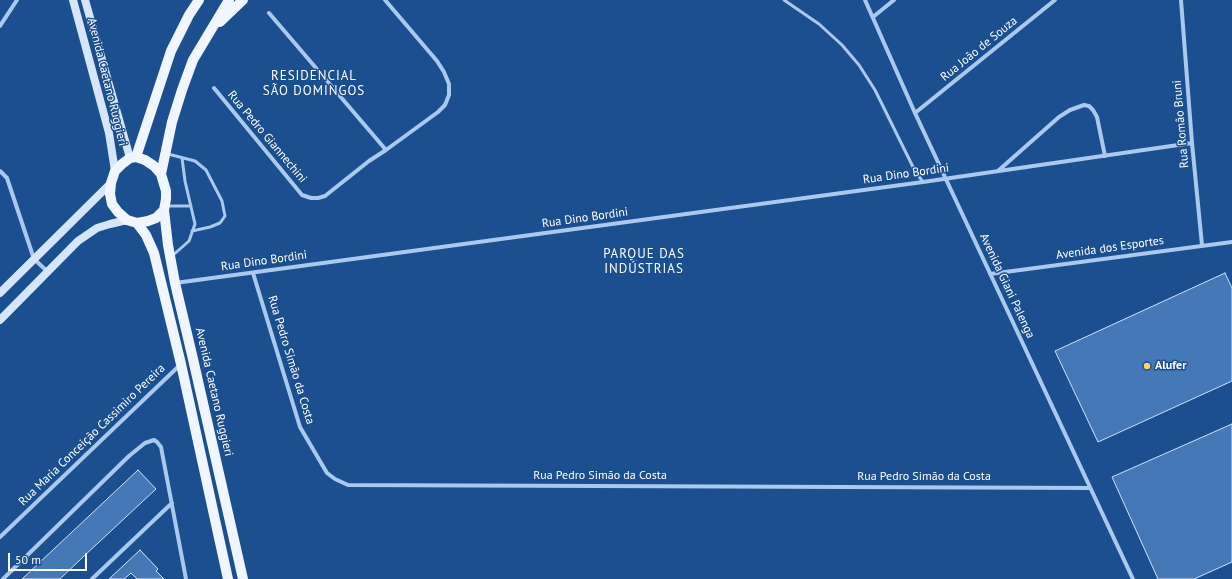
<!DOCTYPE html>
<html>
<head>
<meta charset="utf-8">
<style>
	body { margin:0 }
	#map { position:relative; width:1232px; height:579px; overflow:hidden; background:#1b4f8f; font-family:"PT Sans",sans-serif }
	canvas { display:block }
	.scale { position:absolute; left:8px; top:553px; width:79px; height:18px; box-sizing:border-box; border:2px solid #fff; border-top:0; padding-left:5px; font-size:12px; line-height:14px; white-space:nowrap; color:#fff; -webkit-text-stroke:3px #1b4f8f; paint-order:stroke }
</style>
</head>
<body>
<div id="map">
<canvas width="1232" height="579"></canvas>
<div class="scale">50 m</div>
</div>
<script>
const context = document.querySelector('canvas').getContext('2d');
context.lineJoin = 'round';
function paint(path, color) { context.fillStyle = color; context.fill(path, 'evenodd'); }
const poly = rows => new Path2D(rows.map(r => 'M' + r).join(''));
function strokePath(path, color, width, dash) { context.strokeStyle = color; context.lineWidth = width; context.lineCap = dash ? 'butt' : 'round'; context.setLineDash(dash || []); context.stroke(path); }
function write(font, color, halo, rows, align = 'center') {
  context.font = font + ' "PT Sans",sans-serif'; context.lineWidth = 3; context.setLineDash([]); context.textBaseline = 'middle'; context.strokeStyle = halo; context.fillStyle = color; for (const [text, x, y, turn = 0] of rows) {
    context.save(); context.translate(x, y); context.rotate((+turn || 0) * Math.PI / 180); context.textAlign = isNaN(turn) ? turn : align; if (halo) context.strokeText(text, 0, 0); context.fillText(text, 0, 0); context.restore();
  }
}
const building = poly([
	[1225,273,1232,288,1232,381,1098,442,1055,351,1225,273],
	[1232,424,1232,562,1194,579,1158,579,1112,477,1232,424],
	[138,470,156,489,83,557,60,579,22,579,138,470],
	[140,550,158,569,156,571,164,579,137,579,131,573,124,579,109,579,140,550]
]);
const lane = poly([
	[784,0,819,24,842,45,859,65,875,90,915,171,923,182],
	[168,154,195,161,206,170,222,201,225,216,220,223,210,227,192,231],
	[167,206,191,206],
	[172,256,189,241,195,224,185,181,182,158]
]);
const street = poly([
	[865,0,915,113,1133,579],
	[1181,0,1192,143,1202,245],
	[269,13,386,150],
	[873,17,894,0],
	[0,26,17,0],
	[214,88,302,195,311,198,318,198,325,196,369,161,386,150,438,112,445,105,449,95,449,84,444,72,437,61,385,0],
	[915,113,1055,0],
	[999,170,1059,117,1070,110,1084,105,1089,106,1093,110,1097,117,1105,156],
	[0,171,7,178,34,259,48,272],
	[253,273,300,427,327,473,335,479,348,485,1090,488],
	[990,274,1232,242],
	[175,283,923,182,1192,143],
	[0,537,180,365],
	[3,579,129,456,145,443,154,440,157,442,161,447,186,579],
	[92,579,172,503]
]);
const secondary = poly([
	[73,0,109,133,115,171],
	[85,0,130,158],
	[0,293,111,183],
	[0,320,78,241,97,228,110,224,127,220]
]);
const primary = poly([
	[220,22,243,0],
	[136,157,145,160,154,166,161,174,166,191,166,199,164,210,156,218,148,221,137,223,127,220,118,212,112,204,110,194,111,183,115,171,122,164,130,158,136,157],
	[136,157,171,51,189,15,199,0],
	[161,174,172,122,182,90,193,60,229,0],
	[164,210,168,245,175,283,193,359,243,579],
	[137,223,146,235,154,253,181,364,228,579]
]);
const markers = [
	[1147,366,4,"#ffd166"]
];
const streetNames = [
	["Rua João de Souza",979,49,-39],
	["Avenida Caetano Ruggieri",107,82,76],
	["Rua Romão Bruni",1181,124,-95],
	["Rua Pedro Giannechini",267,137,50],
	["Rua Dino Bordini",906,174,-8],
	["Rua Dino Bordini",585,218,-8],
	["Avenida dos Esportes",1110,248,-8],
	["Rua Dino Bordini",264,261,-8],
	["Avenida Giani Palenga",1007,286,65],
	["Rua Pedro Simão da Costa",291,360,73],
	["Avenida Caetano Ruggieri",214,392,77],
	["Rua Maria Conceição Cassimiro Pereira",92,435,-44],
	["Rua Pedro Simão da Costa",600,476],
	["Rua Pedro Simão da Costa",924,477]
];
const poiNames = [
	["Alufer",1155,366]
];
const neighbourhoodNames = [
	["RESIDENCIAL",314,76],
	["SÃO DOMINGOS",314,91],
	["PARQUE DAS",644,254],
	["INDÚSTRIAS",644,269]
];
paint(building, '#4478b7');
strokePath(building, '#cfe3fa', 1);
strokePath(lane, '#a9c9ee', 3);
strokePath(street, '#a9c9ee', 4);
strokePath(secondary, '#d6e6fa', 8);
strokePath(primary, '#f0f6ff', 10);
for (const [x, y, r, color] of markers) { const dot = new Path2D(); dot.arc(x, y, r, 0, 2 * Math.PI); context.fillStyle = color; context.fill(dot); strokePath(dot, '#1b4f8f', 1.5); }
write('12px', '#fff', '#1b4f8f', streetNames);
write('bold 12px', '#fff', '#1b4f8f', poiNames, 'left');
context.letterSpacing = '1px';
write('13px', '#fff', '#1b4f8f', neighbourhoodNames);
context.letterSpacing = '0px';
</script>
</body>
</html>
